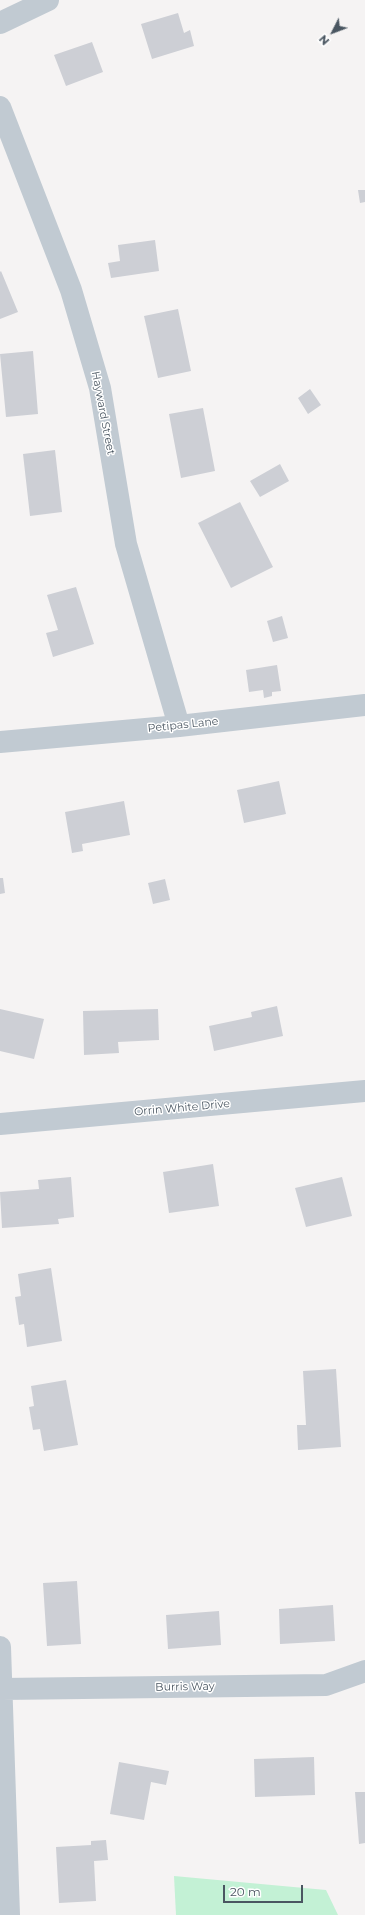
<!DOCTYPE html>
<html>
<head>
<meta charset="utf-8">
<style>
	body { margin:0 }
	#map { position:relative; width:365px; height:1915px; overflow:hidden; background:#f5f3f3; font-family:Montserrat,sans-serif }
	canvas { display:block }
	.north { position:absolute; left:313px; top:12px; width:40px; height:40px; -webkit-text-stroke:3px #fff; paint-order:stroke; rotate:228deg; font-size:11px; font-weight:700; line-height:16px; text-align:center; color:#4a5661 }
	.north::after { content:''; display:block; margin:auto; width:14px; height:18px; background:#4a5661; clip-path:polygon(50% 0,100% 100%,50% 72%,0 100%) }
	.scale { position:absolute; left:223px; top:1885px; width:80px; height:18px; box-sizing:border-box; border:2px solid #4a5661; border-top:0; padding-left:5px; font-size:12px; line-height:14px; white-space:nowrap; color:#4a5661; -webkit-text-stroke:3px #fff; paint-order:stroke }
</style>
</head>
<body>
<div id="map">
<canvas width="365" height="1915"></canvas>
<div class="north">N</div>
<div class="scale">20 m</div>
</div>
<script>
const context = document.querySelector('canvas').getContext('2d');
context.lineJoin = 'round';
function paint(path, color) { context.fillStyle = color; context.fill(path, 'evenodd'); }
const poly = rows => new Path2D(rows.map(r => 'M' + r).join(''));
function strokePath(path, color, width, dash) { context.strokeStyle = color; context.lineWidth = width; context.lineCap = dash ? 'butt' : 'round'; context.setLineDash(dash || []); context.stroke(path); }
function write(font, color, halo, rows, align = 'center') {
  context.font = font + ' Montserrat,sans-serif'; context.lineWidth = 3; context.setLineDash([]); context.textBaseline = 'middle'; context.strokeStyle = halo; context.fillStyle = color; for (const [text, x, y, turn = 0] of rows) {
    context.save(); context.translate(x, y); context.rotate((+turn || 0) * Math.PI / 180); context.textAlign = isNaN(turn) ? turn : align; if (halo) context.strokeText(text, 0, 0); context.fillText(text, 0, 0); context.restore();
  }
}
const green = poly([
	[174,1876,326,1890,338,1915,176,1915]
]);
const building = poly([
	[178,13,184,33,190,30,194,46,152,59,141,24],
	[92,42,103,72,66,86,54,55],
	[358,190,365,190,365,202,360,203],
	[155,240,159,271,111,278,108,263,120,261,118,245],
	[1,271,18,312,0,319,0,272],
	[178,309,191,371,158,378,144,316],
	[33,351,38,414,6,417,0,354],
	[310,389,321,405,308,414,298,398],
	[203,408,215,471,181,478,169,414],
	[55,450,62,512,30,516,23,454],
	[280,464,289,481,260,497,250,481],
	[240,502,273,567,231,588,198,523],
	[76,587,94,644,53,657,46,633,58,630,47,595],
	[282,616,288,638,273,642,267,621],
	[277,665,281,691,272,692,272,696,264,698,263,690,249,692,246,670],
	[279,781,286,814,244,823,237,790],
	[124,801,130,835,82,844,83,851,72,853,65,812],
	[0,878,3,878,5,893,0,894],
	[165,879,170,900,153,904,148,883],
	[277,1006,283,1036,214,1051,209,1026,252,1017,251,1012],
	[0,1009,44,1019,34,1059,0,1051],
	[158,1009,159,1040,118,1042,119,1053,84,1055,83,1011],
	[213,1164,219,1206,169,1213,163,1172],
	[71,1177,74,1217,58,1219,59,1224,2,1228,0,1192,39,1189,38,1180],
	[342,1177,352,1216,306,1227,295,1188],
	[51,1268,62,1341,27,1347,24,1324,19,1325,15,1297,21,1296,18,1274],
	[336,1369,341,1447,298,1450,297,1425,306,1425,303,1371],
	[66,1380,78,1445,44,1451,40,1429,33,1430,29,1407,34,1406,31,1386],
	[77,1581,81,1644,47,1646,43,1583],
	[333,1605,335,1641,280,1644,279,1609],
	[219,1611,221,1645,168,1649,166,1615],
	[314,1757,315,1795,255,1797,254,1759],
	[119,1762,169,1771,166,1785,151,1782,144,1820,110,1814],
	[355,1792,365,1792,365,1843,359,1844],
	[106,1840,108,1860,94,1861,96,1901,59,1903,56,1847,91,1845,91,1841]
]);
const minor = poly([
	[0,23,48,0],
	[0,107,71,290,100,388,126,544,179,726],
	[0,742,179,726,365,705],
	[0,1124,365,1091],
	[0,1647,9,1915],
	[2,1689,326,1685,365,1671]
]);
const streetNames = [
	["Hayward Street",103,413,79],
	["Petipas Lane",183,725,-6],
	["Orrin White Drive",182,1108,-5],
	["Burris Way",185,1687,-1]
];
paint(green, '#c3f1d5');
paint(building, '#cdcfd5');
strokePath(minor, '#c1cad2', 22);
write('11px', '#4a5661', '#fff', streetNames);
</script>
</body>
</html>
